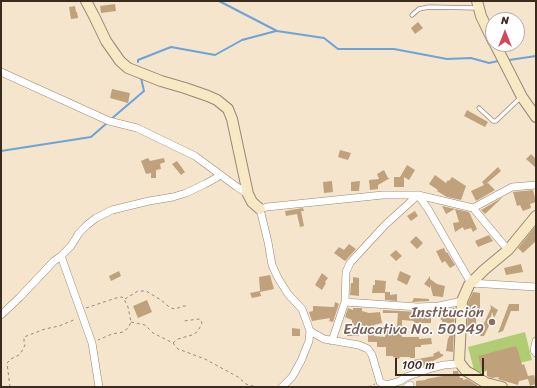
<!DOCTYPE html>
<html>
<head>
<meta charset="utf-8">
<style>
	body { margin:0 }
	#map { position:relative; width:537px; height:388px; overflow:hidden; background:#f5e5cd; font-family:Sriracha,sans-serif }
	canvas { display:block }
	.frame { position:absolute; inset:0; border:2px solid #3b2a1e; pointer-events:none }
	.north { position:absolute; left:485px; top:12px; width:40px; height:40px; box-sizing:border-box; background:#fff; border:1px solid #b1aaa5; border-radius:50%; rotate:0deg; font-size:11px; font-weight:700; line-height:16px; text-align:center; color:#3b2a1e }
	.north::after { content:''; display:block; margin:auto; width:14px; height:18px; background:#d1495b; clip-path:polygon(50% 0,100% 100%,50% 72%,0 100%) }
	.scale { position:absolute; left:395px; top:358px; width:89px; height:18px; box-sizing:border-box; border:2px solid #3b2a1e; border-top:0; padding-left:5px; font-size:12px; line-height:14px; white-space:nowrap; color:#3b2a1e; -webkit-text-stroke:3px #fff; paint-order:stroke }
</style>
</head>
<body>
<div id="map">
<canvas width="537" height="388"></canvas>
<div class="frame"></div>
<div class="north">N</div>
<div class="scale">100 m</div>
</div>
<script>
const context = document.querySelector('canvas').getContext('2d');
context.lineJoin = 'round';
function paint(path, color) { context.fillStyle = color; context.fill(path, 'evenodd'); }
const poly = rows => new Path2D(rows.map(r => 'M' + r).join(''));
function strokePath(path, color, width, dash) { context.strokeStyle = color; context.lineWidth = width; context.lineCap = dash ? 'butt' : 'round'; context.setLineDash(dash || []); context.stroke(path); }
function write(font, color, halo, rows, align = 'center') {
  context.font = font + ' Sriracha,sans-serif'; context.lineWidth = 3; context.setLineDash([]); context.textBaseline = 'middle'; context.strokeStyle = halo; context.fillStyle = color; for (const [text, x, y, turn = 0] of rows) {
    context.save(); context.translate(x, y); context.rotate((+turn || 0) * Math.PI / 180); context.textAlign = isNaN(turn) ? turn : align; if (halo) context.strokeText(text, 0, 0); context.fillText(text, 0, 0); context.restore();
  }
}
const green = poly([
	[525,332,532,360,475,374,468,347]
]);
const stream = poly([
	[219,1,277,31,324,38,338,49,394,49,447,59,471,58,489,63,498,61],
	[509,60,536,56],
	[138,62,138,60,171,47,215,55,242,40,276,31],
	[110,120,144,91,141,78],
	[1,151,91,137,107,123]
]);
const building = poly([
	[115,4,116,11,101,13,100,6],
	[75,6,76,12,77,12,78,18,71,19,69,7],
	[418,22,423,28,415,34,411,28],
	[112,89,130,93,128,103,110,98],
	[467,110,488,122,485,127,464,116],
	[340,150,351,153,348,160,338,157],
	[531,154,536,159,536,168,526,159],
	[148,158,150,161,164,158,165,162,160,164,161,169,156,170,156,178,151,178,151,173,146,174,141,161],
	[177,161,185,172,181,175,172,164],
	[407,165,415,170,409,180,404,177,404,187,394,187,394,177,400,177],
	[498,167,501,171,486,184,488,183,495,190,476,201,471,191,484,185,482,182],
	[384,170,388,178,390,178,378,185,378,189,370,190,369,180,379,179,377,174],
	[435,175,446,183,448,180,449,181,452,177,466,186,461,200,447,197,437,191,438,190,429,184],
	[332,181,333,192,324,193,323,182],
	[360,181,359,191,351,191,351,182],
	[533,190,536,202,530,204,531,208,523,211,520,205,517,206,513,192],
	[503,197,485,214,481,210],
	[442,206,469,212,477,229,473,232,471,228,464,230,463,227,455,232,453,223,459,222,455,209,446,214],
	[303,208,304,211,301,211,304,226,300,227,297,214,286,216,285,211],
	[415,211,418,216,411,221,407,216],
	[535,227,536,228,536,241,523,253,518,248],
	[489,235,493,241,478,247,475,241],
	[416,236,423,243,417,249,410,242],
	[349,244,356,249,345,261,334,253,339,247,344,250],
	[444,248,446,253,447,252,455,265,450,268,445,261,442,263,436,251],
	[396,250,402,256,396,261,390,255],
	[521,264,523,272,506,275,504,268],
	[119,271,121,276,111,281,109,276],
	[400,271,411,276,407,285,397,280],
	[322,273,328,278,325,282,326,283,322,290,315,285],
	[270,275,274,289,260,292,261,296,252,298,250,293,260,291,259,277],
	[430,276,430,279,437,284,445,286,443,297,433,296,430,284,430,288,424,284],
	[353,277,359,278,359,296,350,295,351,283,353,283],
	[375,280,386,281,385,292,390,292,390,295,397,294,397,301,385,300,385,293,372,293,373,285,375,285],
	[473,292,480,293,480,315,476,315,476,324,480,324,480,330,467,331,468,303],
	[414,298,429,299,429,301,412,302],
	[147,300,152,312,138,318,133,306],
	[335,302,339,304,333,322,329,321,330,318,312,321,309,312,313,311,313,306,334,307],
	[509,304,519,304,519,311,511,311,503,331,498,333],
	[490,305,498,310,494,318,492,312,489,326,484,336,480,336,482,330,481,330,491,308],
	[348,308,353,310,353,308,362,308,362,311,369,313,380,312,382,323,374,325,374,336,385,337,385,325,397,326,398,313,383,313,383,310,418,312,429,311,429,318,431,318,431,323,414,323,414,321,402,320,402,337,419,337,419,339,431,338,432,344,421,345,421,347,415,347,415,358,410,358,410,357,400,357,399,359,393,357,393,356,386,356,386,347,377,347,377,342,368,342,368,331,359,331,359,336,347,336,347,328,352,328,352,320,345,317],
	[455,308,453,352,446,351,448,338,449,338,450,330,449,323,442,322,442,320,441,320,438,311],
	[292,328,300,329,300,336,292,336],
	[516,346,518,351,522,365,524,364,528,376,534,375,536,384,530,386,528,379,519,381,518,385,498,379,499,377,492,378,489,377,487,376,487,370,482,371,478,356],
	[439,351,441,354,443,354,443,356,431,362,431,363,413,369,413,360,434,356,433,354],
	[453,371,458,371,460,378,463,378,463,380,467,379,477,385,477,387,416,387,416,381,426,380,426,379,453,374]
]);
const path = poly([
	[125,299,138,291,146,291,161,300,168,306,171,308,175,309,183,306,187,306],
	[86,308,116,298,122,297,124,299,128,307,131,322,128,328,123,332,112,334,98,340],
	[131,322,145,325,153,333,173,343,178,349,205,359,238,377,246,384,256,387],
	[173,343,178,339,192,335,197,332,202,324,201,320,199,319,184,321],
	[10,387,7,363,11,359,19,355,22,351,25,345,24,342,24,337,45,329,59,326,76,319],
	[368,387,375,384]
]);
const lane = poly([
	[412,15,419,9,429,7,477,8],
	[479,108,493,121,496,121,521,97]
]);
const street = poly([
	[1,72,109,121,137,128,195,156,237,187,248,194],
	[473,208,508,250],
	[61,256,92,343,99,387],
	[345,302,346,272,350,263,385,225,418,195,428,209,471,283,536,287],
	[1,315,20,297,54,261,61,256,71,246,79,233,87,225,96,218,112,210,149,201,173,197,186,193,205,184,216,178,220,175],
	[310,331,324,339,359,345,368,349,372,355,380,382,386,385,400,381,406,377,432,368,444,365,456,364,459,362],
	[332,341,345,302,418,307,439,306,462,301],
	[536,341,534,350,536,353],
	[282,387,292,377,301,361,309,341,310,331,302,309,288,294,278,278,272,265,268,242,260,209,267,207,383,195,418,195,473,208,512,187,536,185],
	[407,387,410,385]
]);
const secondary = poly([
	[86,1,94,16,106,41,120,61,128,68,161,81,185,88,208,96,217,100,228,109,232,119,248,194,252,202,260,209],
	[477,1,481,16,493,41],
	[495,44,522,97,536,117],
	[502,387,486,383,473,375,466,371,459,362,462,301,469,285,484,270,508,250,536,216]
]);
const markers = [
	[492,322,4,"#8d6e63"]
];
const educationNames = [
	["Institución",484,313],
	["Educativa No. 50949",484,330]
];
paint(green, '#b0cd73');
strokePath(stream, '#6ba4da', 2);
paint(building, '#bfa27b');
strokePath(lane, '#988876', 5);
strokePath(street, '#988876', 8);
strokePath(secondary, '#988876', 12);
strokePath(path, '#988876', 1, [3, 3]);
strokePath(lane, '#fff', 3.5);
strokePath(street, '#fff', 7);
strokePath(secondary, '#f7e9c3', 10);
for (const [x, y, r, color] of markers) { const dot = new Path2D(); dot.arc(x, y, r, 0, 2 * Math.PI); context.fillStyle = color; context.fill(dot); strokePath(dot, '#fff', 1.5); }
write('15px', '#785e54', '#fff', educationNames, 'right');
</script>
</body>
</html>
